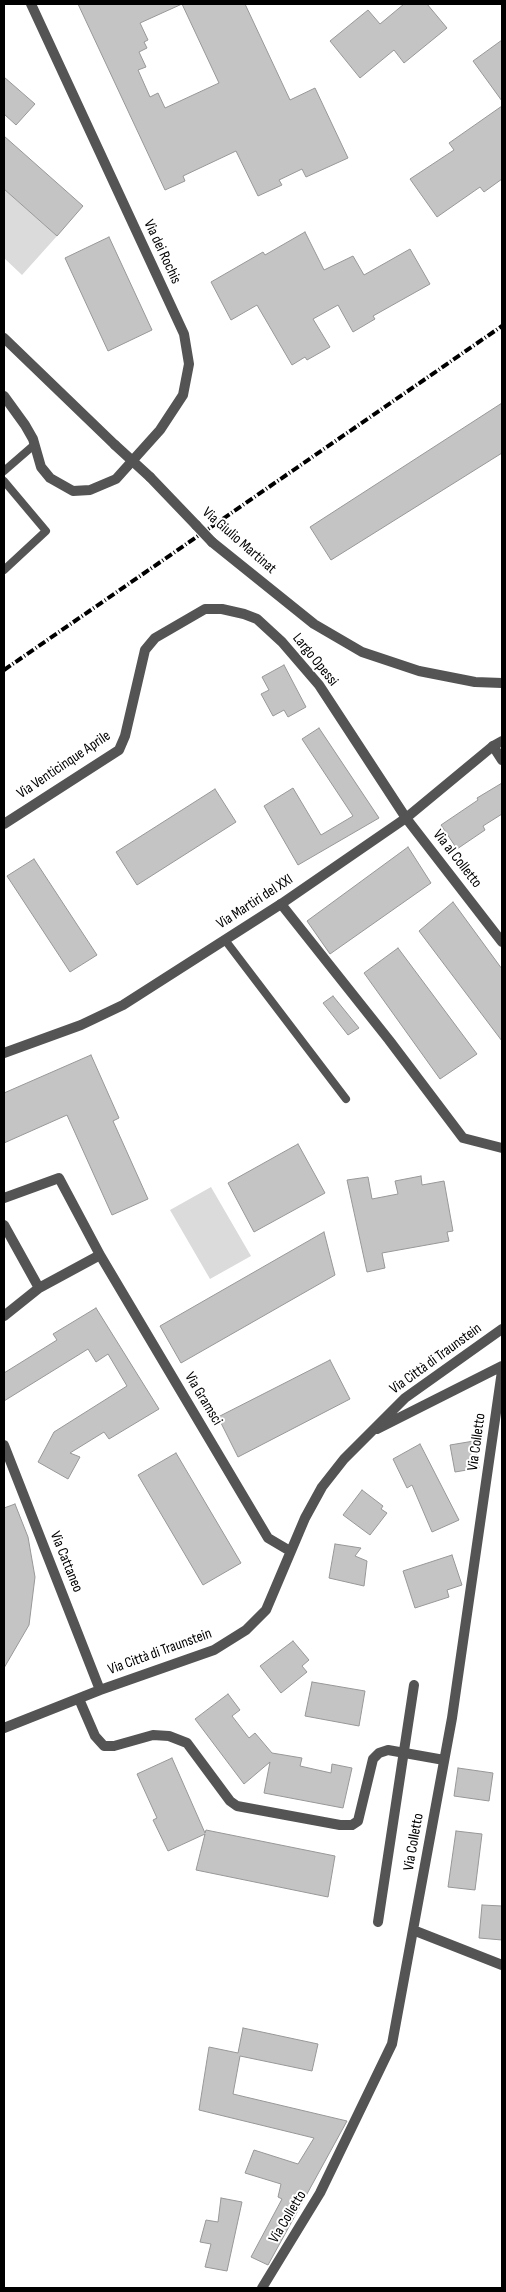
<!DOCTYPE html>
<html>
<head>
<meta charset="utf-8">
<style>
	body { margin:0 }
	#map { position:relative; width:506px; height:2292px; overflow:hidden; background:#fff; font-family:"Sofia Sans Condensed",sans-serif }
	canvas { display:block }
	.frame { position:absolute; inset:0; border:5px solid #000; pointer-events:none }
</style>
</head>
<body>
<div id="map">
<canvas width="506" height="2292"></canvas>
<div class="frame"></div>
</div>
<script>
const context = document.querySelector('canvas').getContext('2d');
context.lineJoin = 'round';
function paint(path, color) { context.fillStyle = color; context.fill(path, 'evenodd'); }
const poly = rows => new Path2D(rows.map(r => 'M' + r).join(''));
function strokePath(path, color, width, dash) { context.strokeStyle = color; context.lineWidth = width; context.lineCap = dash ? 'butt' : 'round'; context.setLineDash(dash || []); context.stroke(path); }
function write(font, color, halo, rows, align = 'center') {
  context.font = font + ' "Sofia Sans Condensed",sans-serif'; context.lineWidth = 4; context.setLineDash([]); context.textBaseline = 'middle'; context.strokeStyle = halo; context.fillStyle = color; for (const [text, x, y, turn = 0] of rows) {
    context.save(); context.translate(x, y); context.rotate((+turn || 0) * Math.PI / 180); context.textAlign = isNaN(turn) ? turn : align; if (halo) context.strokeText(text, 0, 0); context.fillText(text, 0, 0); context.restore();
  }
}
const green = poly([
	[4,189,57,236,22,275,4,258],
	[211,1187,251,1256,210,1279,170,1210]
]);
const building = poly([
	[78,4,245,4,290,100,315,88,348,158,306,177,302,169,279,180,282,185,258,196,236,151,183,176,185,181,165,190,78,4],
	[182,4,219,83,165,108,158,93,150,97,138,70,146,67,139,52,147,48,144,42,148,40,140,23,182,4],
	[404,4,427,4,447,28,404,63,394,50,360,78,330,41,368,10,380,24,404,4],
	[502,40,502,101,473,61,502,40],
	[4,77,35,104,16,125,4,114,4,77],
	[502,106,502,179,484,192,480,187,437,217,410,179,454,150,449,143,502,106],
	[4,136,83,206,57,236,4,189,4,136],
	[305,232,324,270,353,256,364,275,410,249,430,284,373,316,375,319,353,332,338,305,313,319,330,347,307,360,305,357,292,365,257,305,231,320,211,282,263,252,265,255,305,232],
	[109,237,152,330,108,351,65,258,109,237],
	[502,403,502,453,331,560,310,527,502,403],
	[284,665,306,707,288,717,284,710,273,716,261,694,269,690,262,677,284,665],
	[319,728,379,818,298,865,264,806,293,788,321,835,353,816,302,739,319,728],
	[502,783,502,814,483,826,485,830,457,849,441,825,478,800,477,798,502,783],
	[215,789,236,822,137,885,116,852,215,789],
	[408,847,431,883,330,954,307,921,408,847],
	[34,859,97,955,70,972,7,876,34,859],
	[453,902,502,969,502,1041,419,931,453,902],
	[398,948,477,1054,440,1079,364,973,398,948],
	[333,996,359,1028,348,1035,323,1003,333,996],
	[91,1055,119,1118,113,1121,148,1199,112,1215,67,1115,4,1143,4,1093,91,1055],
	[298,1144,325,1193,254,1232,228,1183,298,1144],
	[421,1176,422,1185,444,1181,453,1231,447,1232,449,1241,382,1253,385,1268,367,1272,347,1180,368,1177,372,1199,398,1194,395,1181,421,1176],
	[324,1232,335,1275,181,1363,160,1326,324,1232],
	[96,1308,159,1409,109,1439,104,1432,70,1453,80,1457,68,1479,38,1462,54,1432,127,1386,108,1354,96,1362,88,1349,4,1401,4,1373,57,1340,53,1334,96,1308],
	[330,1360,350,1399,238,1457,218,1417,330,1360],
	[474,1441,479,1468,455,1472,450,1445,474,1441],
	[420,1444,459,1520,432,1532,412,1485,407,1488,393,1459,420,1444],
	[176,1453,241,1563,203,1585,138,1475,176,1453],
	[362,1490,383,1506,381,1509,387,1513,370,1535,343,1515,362,1490],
	[15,1504,28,1537,35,1577,29,1625,4,1668,4,1508,15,1504],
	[335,1544,361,1548,355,1556,367,1561,364,1586,329,1578,335,1544],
	[452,1555,462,1585,447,1590,449,1597,415,1608,403,1571,452,1555],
	[293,1641,309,1660,302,1666,307,1672,281,1693,260,1666,293,1641],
	[312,1682,365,1691,359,1726,305,1716,312,1682],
	[228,1694,240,1710,232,1716,249,1738,255,1733,272,1753,302,1758,300,1766,331,1773,332,1764,352,1768,343,1808,264,1793,270,1762,244,1784,195,1719,228,1694],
	[172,1758,205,1833,206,1830,335,1856,328,1897,196,1870,205,1834,168,1851,153,1820,157,1818,137,1774,172,1758],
	[458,1768,493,1773,489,1801,454,1796,458,1768],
	[456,1831,482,1834,475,1890,448,1887,456,1831],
	[482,1905,502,1906,502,1940,479,1938,482,1905],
	[243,2028,318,2044,312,2071,240,2056,233,2094,347,2121,268,2265,251,2257,282,2199,278,2197,281,2184,245,2173,254,2150,298,2164,314,2138,199,2110,209,2047,238,2053,243,2028],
	[221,2198,242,2202,227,2271,205,2267,211,2244,200,2242,206,2220,218,2222,221,2198]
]);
const service = poly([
	[4,471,34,445],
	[4,481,46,531,4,570],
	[225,940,346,1099]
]);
const minor = poly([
	[4,338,115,445],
	[4,396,25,425,33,439,41,467,50,478,73,491,90,490,116,479,160,430,183,395,189,364,184,334,31,4],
	[150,477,196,525],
	[212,542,314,624,362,652,419,671,475,682,502,683],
	[493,746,502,760],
	[4,824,119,750,125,736,145,650,155,638,205,609,222,609,244,614,257,619,282,642,319,685,406,818,502,942],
	[281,904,389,1040,463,1138,502,1148],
	[4,1198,59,1178,100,1255],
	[4,1225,39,1288],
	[4,1316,39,1288,100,1255,268,1538,290,1551],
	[377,1429,502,1366],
	[4,1445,100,1690],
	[79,1699,95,1736,104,1746,114,1746,153,1735,169,1736,187,1743,230,1801,237,1806,340,1825,352,1825,358,1821,373,1759,379,1753,388,1750,444,1760],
	[4,1728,100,1690,214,1650,246,1630,266,1610,305,1518,322,1487,344,1459,405,1398,502,1329],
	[378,1922,414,1685],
	[413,1930,502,1965],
	[262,2288,320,2193,392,2044,452,1718,502,1371]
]);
const tertiary = poly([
	[4,1053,81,1025,123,1005,281,904,406,818,493,746,502,741]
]);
const rail = poly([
	[4,670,502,326]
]);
const minorBridge = poly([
	[115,445,150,477],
	[196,525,212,542]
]);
const streetNames = [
	["Via dei Rochis",162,252,65],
	["Via Giulio Martinat",239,541,41],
	["Largo Opessi",315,660,51],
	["Via Venticinque Aprile",64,765,-34],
	["Via al Colletto",457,859,52],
	["Via Martiri del XXI",255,902,-33],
	["Via Città di Traunstein",436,1359,-36],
	["Via Gramsci",203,1399,59],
	["Via Colletto",477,1442,-82],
	["Via Cattaneo",66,1562,68],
	["Via Città di Traunstein",160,1652,-20],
	["Via Colletto",414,1842,-80],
	["Via Colletto",288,2217,-59]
];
paint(green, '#dbdbdb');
paint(building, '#c4c4c4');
strokePath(building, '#989898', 1);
strokePath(service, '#545454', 8);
strokePath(minor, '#545454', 10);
strokePath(tertiary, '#545454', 10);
strokePath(rail, '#000', 4, [8, 2.5, 1, 2.5]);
strokePath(minorBridge, '#545454', 10);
write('15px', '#000', '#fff', streetNames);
</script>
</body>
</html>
